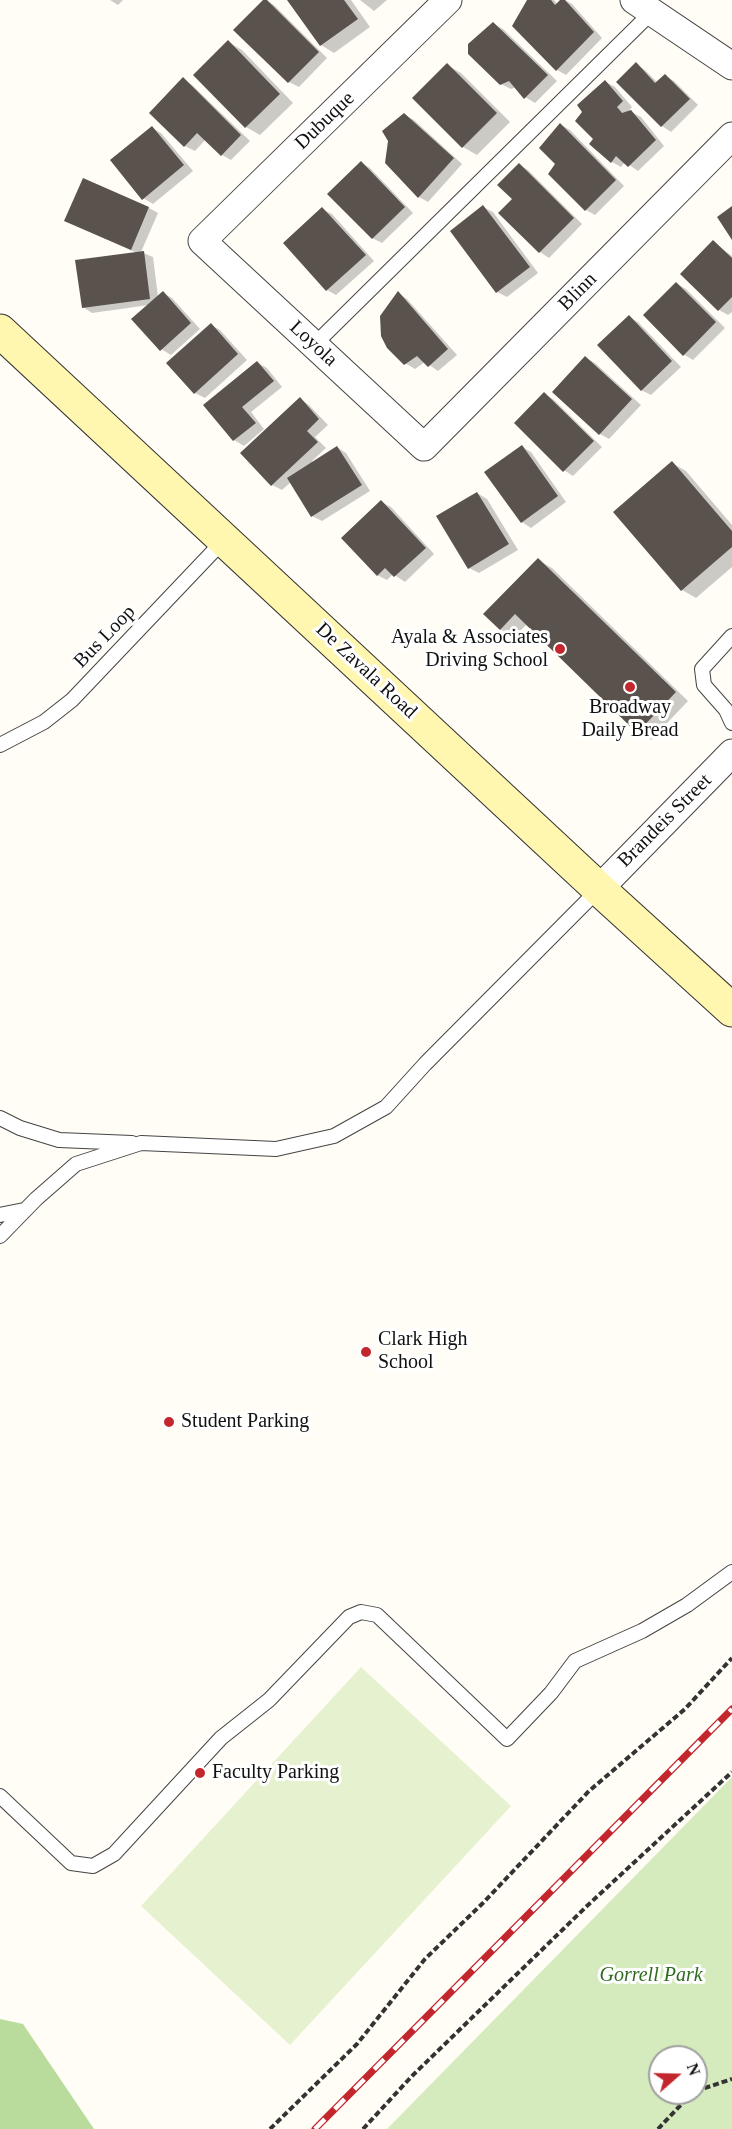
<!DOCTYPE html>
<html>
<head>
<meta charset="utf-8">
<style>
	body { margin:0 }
	#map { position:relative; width:732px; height:2129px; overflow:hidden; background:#fffdf5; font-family:"Times New Roman",serif }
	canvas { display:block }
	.north { position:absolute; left:648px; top:2045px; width:60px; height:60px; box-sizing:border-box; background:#fff; border:2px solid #a0a0a0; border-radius:50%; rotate:70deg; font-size:16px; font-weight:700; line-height:24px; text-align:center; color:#111 }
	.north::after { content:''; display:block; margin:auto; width:21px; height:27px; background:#c4262e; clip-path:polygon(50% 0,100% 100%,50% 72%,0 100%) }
</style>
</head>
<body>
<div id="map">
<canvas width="732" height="2129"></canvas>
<div class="north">N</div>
</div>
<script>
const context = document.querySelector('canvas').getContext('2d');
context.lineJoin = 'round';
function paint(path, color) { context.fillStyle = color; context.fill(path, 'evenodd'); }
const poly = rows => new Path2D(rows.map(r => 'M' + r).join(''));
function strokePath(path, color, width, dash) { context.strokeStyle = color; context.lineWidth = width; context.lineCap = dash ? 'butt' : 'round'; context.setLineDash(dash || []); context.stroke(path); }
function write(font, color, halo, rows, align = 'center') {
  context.font = font + ' "Times New Roman",serif'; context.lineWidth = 6; context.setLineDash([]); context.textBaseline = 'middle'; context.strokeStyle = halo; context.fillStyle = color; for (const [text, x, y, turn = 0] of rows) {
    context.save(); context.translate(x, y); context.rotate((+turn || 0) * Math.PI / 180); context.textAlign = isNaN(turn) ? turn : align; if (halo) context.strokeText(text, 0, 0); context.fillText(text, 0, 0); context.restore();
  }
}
const green = poly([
	[732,1777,732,2129,387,2129],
	[660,2057,696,2057,696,2093,660,2093]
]);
const forest = poly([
	[0,2019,23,2024,94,2129,0,2129]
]);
const pitch = poly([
	[361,1667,511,1806,290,2045,141,1906]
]);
const shadow = poly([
	[110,0,123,0,118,5],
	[265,0,274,5,327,58,299,87,289,82,236,30],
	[288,0,351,0,370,27,334,53,321,45],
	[360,0,387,0,374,11],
	[529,0,554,0,558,5,562,0,565,0,572,4,602,38,566,75,557,70],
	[494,24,503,29,557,81,535,103,525,97,516,87,511,89,501,84],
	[228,42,242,50,293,103,260,135,246,127,195,75],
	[636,64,645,70,658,83,665,76,674,81,698,105,671,132,662,126],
	[447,65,461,73,510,122,477,155,463,147,414,98],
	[183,79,192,85,250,141,231,160,222,155,206,139,195,151,185,146,151,113],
	[606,82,615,87,632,107,626,114,631,112,641,117,664,146,638,171,625,162,621,167,612,162,595,139],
	[404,115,414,120,462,164,428,202,419,197],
	[561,125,570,130,624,186,595,215,586,210,557,164],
	[152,128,161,133,193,171,153,204,143,198],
	[361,163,370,168,413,213,382,243,372,238],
	[519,165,528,170,582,224,549,258,540,252,514,199],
	[483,207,493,212,538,273,507,297,497,292],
	[149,208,158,213,141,252,153,257,158,297,163,293,172,298,200,329,171,355,161,349,149,305,92,313,83,307,137,253,66,221],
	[322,209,332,214,374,261,336,295,327,290],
	[713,242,732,256,732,312,728,315,719,310,682,274],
	[677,284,686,289,725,328,693,360,683,354],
	[398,293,407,299,457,355,438,371,425,362,415,369,405,363],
	[629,317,638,322,681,367,651,395,641,390],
	[211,325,220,330,247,360,205,398,195,393],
	[586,358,595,363,641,405,609,439,600,434],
	[258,363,267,368,282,387,251,412,264,429,244,446,234,440,205,405],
	[544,394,553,399,602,447,573,476,564,470],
	[300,399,309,405,328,425,315,437,326,448,312,461,313,462,337,447,346,453,370,491,322,521,312,516,291,482,282,490,272,485],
	[522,447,531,452,566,502,531,528,522,522],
	[672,463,686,471,732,525,732,567,696,598,682,590,615,512],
	[477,493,487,499,518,550,479,573,469,568],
	[381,502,391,507,434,554,405,582,393,574,387,580,377,575],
	[538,560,552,568,688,701,651,740,638,732,527,624,514,637,500,629]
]);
const building = poly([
	[263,0,267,0,319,52,288,83,233,30],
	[287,0,344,0,358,19,320,46],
	[527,0,551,0,555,5,560,0,565,0,594,32,556,71,512,26],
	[493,22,548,75,524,99,509,81,500,85,468,54,468,44],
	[228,40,280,94,245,128,193,75],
	[636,62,655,83,665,74,690,99,661,127,616,82],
	[447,63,497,113,462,148,412,98],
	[183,77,241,135,221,156,197,133,184,147,149,113],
	[605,80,623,101,617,107,622,113,631,110,656,140,628,167,616,156,611,163,589,144,593,139,575,121,582,112,577,105],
	[404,113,454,158,418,198,385,163,388,141,382,131],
	[560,123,616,180,585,211,548,174,555,164,539,148],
	[152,126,184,165,142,200,110,160],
	[361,161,405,207,372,239,327,194],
	[519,163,574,218,539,253,498,213,512,199,497,185],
	[83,178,149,207,131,250,64,221],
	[483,205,530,267,496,293,450,231],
	[732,206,732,240,717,217],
	[322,207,366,255,326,291,283,243],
	[713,240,732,258,732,297,718,311,680,274],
	[144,251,150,299,82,308,75,260],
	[676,282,716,322,683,356,643,315],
	[163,291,191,323,160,351,131,319],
	[398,291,448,349,428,367,417,356,404,365,387,348,381,336,380,316],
	[629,315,672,361,641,391,597,345],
	[211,323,238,354,194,394,166,363],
	[585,356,632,399,599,435,552,392],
	[257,361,274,381,242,407,256,423,233,441,203,405],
	[544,392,594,441,563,472,514,423],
	[300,397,319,419,307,431,318,442,271,486,240,453],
	[522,445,558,496,521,523,484,472],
	[337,446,362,485,311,517,287,478],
	[672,461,732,531,732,547,681,591,613,512],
	[477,492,509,544,468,569,436,516],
	[381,500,426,548,394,577,385,568,377,576,341,538],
	[538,558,676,692,637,733,515,614,500,630,483,614]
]);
const path = poly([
	[696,2091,732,2079],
	[270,2129,357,2044,425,1959,483,1903,589,1791,685,1709,732,1658],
	[363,2129,412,2076,588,1905,732,1772],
	[658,2129,692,2093]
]);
const lane = poly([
	[314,345,652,12],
	[732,636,702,669,704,685,726,710,732,723],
	[0,745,44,722,72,700,225,539],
	[0,1118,20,1128,59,1140,132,1143],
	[0,1215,24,1210],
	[0,1236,36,1199,76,1164,141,1143,276,1149,334,1136,386,1107,425,1064,599,889],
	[0,1796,71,1863,93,1866,114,1854,221,1738,269,1700,349,1617,361,1612,377,1615,507,1739,551,1693,575,1661,642,1631,687,1605,732,1572]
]);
const street = poly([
	[448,0,202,241,424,447,732,136],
	[634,0,732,66],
	[599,889,732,753]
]);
const secondary = poly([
	[0,331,599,889,732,1010]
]);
const rail = poly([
	[315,2129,732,1709]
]);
const markers = [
	[560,649,6,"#c4262e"],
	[630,687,6,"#c4262e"],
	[366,1352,6,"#c4262e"],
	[169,1422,6,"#c4262e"],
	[200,1773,6,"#c4262e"]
];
const streetNames = [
	["Dubuque",325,121,-44],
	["Blinn",578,292,-45],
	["Loyola",313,344,43],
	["Bus Loop",105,637,-46],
	["De Zavala Road",366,671,43],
	["Brandeis Street",665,821,-45]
];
const poiNames = [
	["Ayala & Associates",548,638,"right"],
	["Driving School",548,661,"right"],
	["Broadway",630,708,"center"],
	["Daily Bread",630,731,"center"],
	["Clark High",378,1340],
	["School",378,1363],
	["Student Parking",181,1422],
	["Faculty Parking",212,1773]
];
const parkNames = [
	["Gorrell Park",651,1976]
];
paint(green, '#d5ebbd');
paint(forest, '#b9dc9c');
paint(pitch, '#e6f2cf');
paint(shadow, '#0003');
paint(building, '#5a524d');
strokePath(lane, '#444', 16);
strokePath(street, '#444', 29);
strokePath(secondary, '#333', 35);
strokePath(path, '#333', 4, [6, 3]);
strokePath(lane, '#fff', 14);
strokePath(street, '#fff', 27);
strokePath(secondary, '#fff6b0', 33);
strokePath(rail, '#c4262e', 7);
strokePath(rail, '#fff', 4.5, [14]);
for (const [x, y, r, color] of markers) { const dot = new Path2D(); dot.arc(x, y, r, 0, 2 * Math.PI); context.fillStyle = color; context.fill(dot); strokePath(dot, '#fff', 2); }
write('20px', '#111', '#fff', streetNames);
write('20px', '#111', '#fff', poiNames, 'left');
write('italic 20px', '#2f6b1f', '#fff', parkNames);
</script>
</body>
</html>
